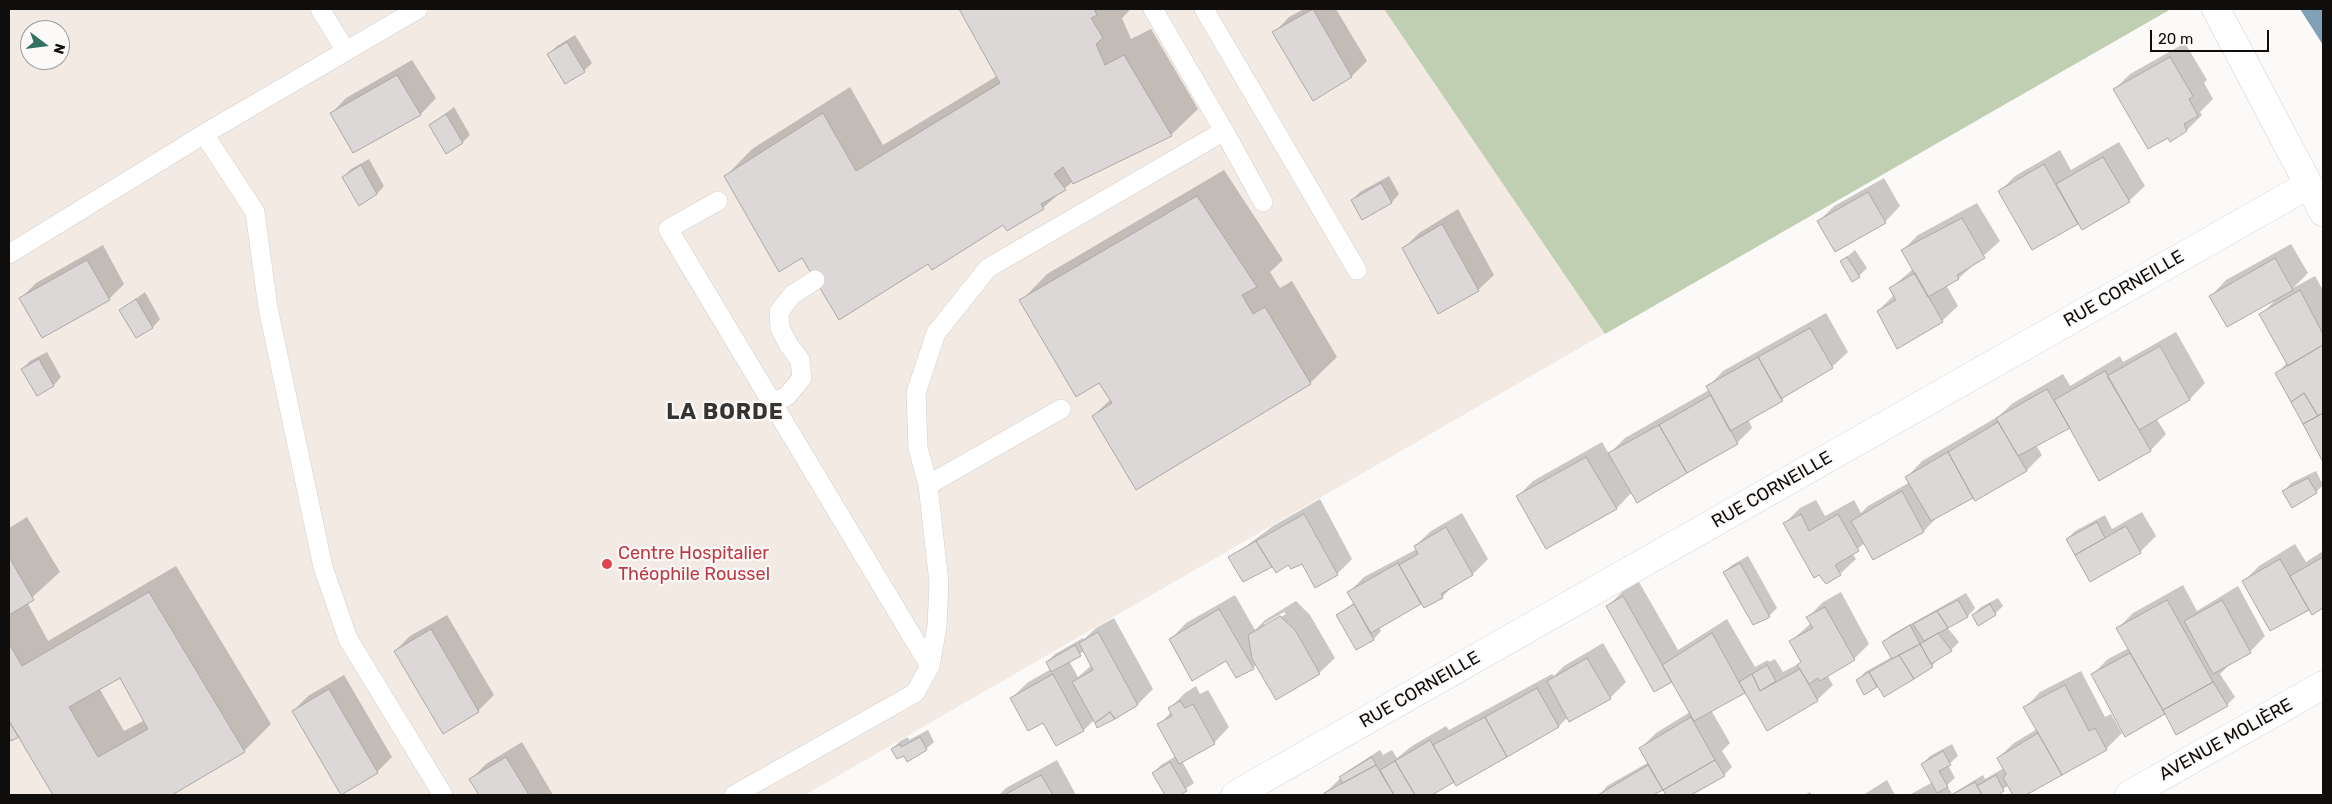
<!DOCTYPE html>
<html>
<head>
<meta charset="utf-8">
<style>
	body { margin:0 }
	#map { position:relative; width:2332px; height:804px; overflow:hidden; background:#fcfaf8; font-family:Rubik,sans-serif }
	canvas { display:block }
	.frame { position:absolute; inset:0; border:10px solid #0f0e0d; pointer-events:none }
	.north { position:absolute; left:20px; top:20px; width:50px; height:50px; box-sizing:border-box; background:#fcfaf8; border:1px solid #9d9c9a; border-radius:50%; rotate:105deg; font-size:14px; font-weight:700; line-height:20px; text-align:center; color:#0f0e0d }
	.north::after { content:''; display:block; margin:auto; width:18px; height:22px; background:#32715f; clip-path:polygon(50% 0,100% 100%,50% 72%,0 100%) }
	.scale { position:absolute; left:2150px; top:30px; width:119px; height:22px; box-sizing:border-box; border:2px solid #0f0e0d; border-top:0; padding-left:6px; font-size:15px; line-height:18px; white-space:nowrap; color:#0f0e0d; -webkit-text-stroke:4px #fcfaf8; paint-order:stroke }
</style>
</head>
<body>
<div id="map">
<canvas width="2332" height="804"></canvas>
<div class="frame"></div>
<div class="north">N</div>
<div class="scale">20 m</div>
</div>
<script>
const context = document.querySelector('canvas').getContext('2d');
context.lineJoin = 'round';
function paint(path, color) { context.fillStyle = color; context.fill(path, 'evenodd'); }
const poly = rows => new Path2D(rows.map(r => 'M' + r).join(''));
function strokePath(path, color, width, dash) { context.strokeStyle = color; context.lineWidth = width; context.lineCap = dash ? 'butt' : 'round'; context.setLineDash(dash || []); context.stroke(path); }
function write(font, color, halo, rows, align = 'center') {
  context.font = font + ' Rubik,sans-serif'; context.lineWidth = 4.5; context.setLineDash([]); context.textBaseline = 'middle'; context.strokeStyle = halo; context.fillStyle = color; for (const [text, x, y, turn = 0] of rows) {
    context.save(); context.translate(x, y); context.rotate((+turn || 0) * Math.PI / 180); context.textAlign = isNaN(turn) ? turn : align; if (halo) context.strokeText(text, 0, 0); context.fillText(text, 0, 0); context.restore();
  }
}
const built = poly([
	[9,9,2167,9,805,795,9,795],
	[30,30,60,30,60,60,30,60]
]);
const green = poly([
	[1384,9,2171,9,1605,334]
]);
const water = poly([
	[2300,9,2323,9,2323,45]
]);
const shadow = poly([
	[961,9,1128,9,1129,11,1122,18,1131,39,1151,29,1198,109,1171,135,1074,183,1073,181,1043,208,1003,223,929,263,803,257,726,176,752,149,850,87,883,145,997,76],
	[1304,9,1336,9,1367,61,1352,76,1313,99,1274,33,1289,17],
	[575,35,592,63,584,71,549,54,557,46],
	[2185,43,2207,80,2204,83,2213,99,2200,112,2202,115,2187,130,2168,137,2115,89,2130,74],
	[412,60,436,98,421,114,353,152,331,114,346,98],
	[454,107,470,135,463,142,430,125],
	[2119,142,2145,186,2129,201,2078,222,2032,248,2000,191,2015,176,2060,150,2071,170],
	[369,159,384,186,377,194,343,177,351,169],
	[1224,170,1283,260,1270,272,1280,288,1292,281,1337,357,1310,383,1093,416,1111,399,1099,381,1021,301,1047,274],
	[1389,176,1399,194,1392,202,1362,218,1352,200,1360,192],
	[1884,178,1900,206,1885,222,1819,221,1834,206],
	[1977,203,2000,241,1959,278,1946,285,1958,306,1942,321,1878,311,1893,296,1891,288,1913,269,1903,250,1918,235],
	[1458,209,1494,275,1478,290,1404,248,1419,233],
	[2291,244,2308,273,2293,288,2315,276,2323,290,2323,459,2277,373,2287,363,2261,315,2276,299,2211,296,2226,280],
	[103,245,124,284,109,299,21,298,36,283],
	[1855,250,1867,268,1859,276,1842,261],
	[145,292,160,319,153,327,136,336,121,310],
	[1826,313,1848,352,1832,367,1748,419,1752,428,1737,443,1632,492,1617,508,1546,547,1518,496,1533,481,1602,442,1609,454,1625,438,1709,390,1708,387,1723,371],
	[2176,332,2205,383,2190,399,2156,418,2166,434,2151,450,2100,479,2070,426,2036,445,2042,455,2027,470,1975,499,1974,496,1939,515,1924,531,1874,559,1865,543,1852,553,1856,559,1840,574,1785,523,1800,508,1816,500,1825,516,1854,500,1861,513,1868,506,1910,482,1907,477,1922,461,1999,416,2013,403,2063,374,2070,386,2120,356,2123,362],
	[47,352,61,377,54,385,38,394,22,369,30,361],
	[2316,471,2323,485,2316,492,2284,491,2291,483],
	[1320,499,1352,559,1337,574,1302,562,1271,566,1230,558,1273,526],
	[2142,512,2156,536,2140,552,2067,539,2075,531,2105,515,2112,529],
	[1462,513,1488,559,1473,574,1453,586,1442,597,1422,602,1379,627,1381,631,1374,639,1356,649,1337,615,1355,602,1349,592,1364,577,1417,549,1415,546,1431,531],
	[27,517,60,572,27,602,48,641,176,566,271,724,244,751,169,795,53,795,18,736,12,739,9,735,9,528],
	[120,676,145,720,124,731,99,688],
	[2295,544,2306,562,2323,551,2323,606,2312,613,2309,608,2271,629,2244,581,2259,566],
	[1748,556,1777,608,1769,616,1753,624,1724,572,1732,565],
	[1639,582,1678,650,1727,619,1755,667,1768,660,1769,662,1775,659,1783,672,1802,662,1790,642,1811,623,1808,617,1823,602,1841,592,1869,644,1854,659,1827,675,1833,685,1817,700,1745,691,1711,710,1730,743,1722,751,1732,767,1724,775,1691,794,1692,795,1667,795,1663,788,1650,795,1600,795,1607,786,1649,762,1641,748,1656,733,1690,712,1673,680,1608,606,1623,591],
	[2183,585,2197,611,2238,586,2265,636,2250,652,2228,666,2220,674,2235,697,2227,705,2164,713,2092,675,2108,659,2129,648,2118,628,2133,613],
	[1966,593,1975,608,1968,616,1947,627,1959,642,1951,650,1939,657,1932,666,1878,685,1865,693,1858,680,1865,672,1892,657,1883,642,1891,635],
	[1235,595,1255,630,1265,620,1296,601,1310,615,1335,658,1319,673,1257,664,1253,668,1171,639,1186,623],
	[1284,612,1286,614,1264,627,1264,624],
	[1998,598,2003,606,1995,614,1973,615,1981,607],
	[447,615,494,695,478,711,395,651,410,636],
	[1114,618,1153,689,1138,704,1094,720,1084,730,1043,721,1011,699,1027,683,1051,669,1047,662,1055,654,1083,638,1084,639,1096,628],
	[1084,651,1092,665,1078,677,1069,661],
	[1603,643,1626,682,1610,698,1568,717,1559,726,1457,784,1454,781,1430,795,1326,795,1325,793,1349,770,1380,750,1383,755,1392,750,1397,758,1412,746,1446,726,1449,730,1552,674,1554,676,1564,666],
	[2081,671,2105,717,2111,714,2122,733,2106,749,2023,795,2014,795,2009,785,1995,795,1909,795,1933,782,1922,764,1930,756,1952,744,1958,756,1948,765,1955,778,1947,785,1952,794,1983,775,1985,779,2004,768,1998,758,2014,743,2037,729,2025,708,2040,692],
	[344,675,392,757,377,772,293,711,308,696],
	[1196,686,1200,694,1208,690,1229,727,1214,743,1182,761,1194,783,1177,795,1167,795,1153,773,1161,765,1176,756,1159,725,1171,712,1169,709,1185,693],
	[928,730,934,742,926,749,892,749,900,741,908,737,909,740],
	[522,742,553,795,480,795,471,779,486,764],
	[1057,760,1076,795,999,795,1006,788],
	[1887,780,1895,795,1863,795],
	[1810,792,1812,795,1804,795]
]);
const building = poly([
	[959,9,1094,9,1097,15,1091,18,1103,38,1096,44,1105,65,1124,55,1172,136,1073,184,1063,167,1054,174,1066,190,1041,204,1044,209,1007,231,1003,225,932,270,928,264,839,320,802,258,779,272,724,176,823,113,856,171,1000,83,959,9],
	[1313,9,1352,77,1313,101,1272,32,1313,9],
	[567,42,585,72,565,84,547,54,567,42],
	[2170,57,2193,96,2189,99,2198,116,2184,124,2187,131,2170,142,2168,138,2148,149,2113,89,2170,57],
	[397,75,421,115,353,153,330,113,397,75],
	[446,114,463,143,446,154,429,125,446,114],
	[2103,157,2130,202,2082,230,2056,184,2103,157],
	[2044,164,2078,224,2032,250,1998,191,2044,164],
	[361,165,377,194,359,206,342,177,361,165],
	[1381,183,1392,203,1362,220,1351,200,1381,183],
	[1868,192,1886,223,1835,252,1817,221,1868,192],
	[1197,196,1257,287,1242,295,1253,314,1265,307,1311,384,1136,490,1092,416,1112,403,1099,383,1076,397,1019,300,1197,196],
	[1962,218,1985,258,1957,275,1959,279,1928,297,1901,250,1962,218],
	[1442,224,1479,291,1438,314,1402,248,1442,224],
	[1847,257,1860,277,1852,282,1840,261,1847,257],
	[2275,258,2293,290,2227,327,2209,296,2275,258],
	[87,260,110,300,42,338,19,298,87,260],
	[1915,273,1943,322,1897,349,1877,311,1896,300,1889,288,1915,273],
	[2300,290,2323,334,2323,345,2288,366,2259,314,2300,290],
	[136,299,153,328,136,338,119,310,136,299],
	[1810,328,1833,368,1781,399,1758,357,1810,328],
	[2323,345,2323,413,2318,416,2304,393,2291,402,2275,373,2323,345],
	[2160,346,2190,400,2139,430,2107,376,2160,346],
	[1758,357,1783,401,1730,431,1706,386,1758,357],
	[39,359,54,386,37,396,21,369,39,359],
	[2105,371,2151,451,2099,481,2054,400,2105,371],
	[2047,389,2070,428,2018,456,1996,418,2047,389],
	[2304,393,2318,416,2303,424,2291,402,2304,393],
	[1711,395,1738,444,1687,473,1659,425,1711,395],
	[2323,413,2323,462,2303,424,2323,413],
	[1998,422,2027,471,1975,501,1948,452,1998,422],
	[1659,425,1687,473,1637,503,1608,453,1659,425],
	[1948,452,1973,498,1931,521,1905,477,1948,452],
	[1586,457,1617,509,1546,549,1516,496,1586,457],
	[2308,478,2317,493,2292,508,2282,491,2308,478],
	[1902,491,1924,532,1873,560,1851,521,1902,491],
	[1304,514,1338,575,1315,588,1302,564,1291,569,1288,565,1276,573,1256,541,1304,514],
	[1801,514,1809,531,1838,514,1859,551,1835,565,1841,575,1826,584,1819,575,1814,578,1783,523,1801,514],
	[2097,522,2105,538,2075,555,2066,539,2097,522],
	[2126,526,2141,553,2090,582,2075,555,2126,526],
	[1446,527,1473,575,1441,594,1443,598,1424,608,1399,565,1418,554,1414,546,1446,527],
	[1256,541,1272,567,1243,582,1228,557,1256,541],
	[9,557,34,600,9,615,9,557],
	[2323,557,2323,608,2312,615,2290,576,2323,557],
	[2280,559,2309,610,2270,631,2242,581,2280,559],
	[1398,563,1421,604,1371,633,1347,592,1398,563],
	[1740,563,1770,617,1753,625,1723,572,1740,563],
	[149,592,245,752,172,795,53,795,9,721,9,643,22,666,149,592],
	[120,678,148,729,98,757,69,707,120,678],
	[1623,596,1672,682,1654,692,1606,606,1623,596],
	[1958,600,1968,617,1948,628,1937,611,1958,600],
	[2167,600,2213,682,2163,710,2116,628,2167,600],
	[2222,600,2251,653,2213,674,2184,621,2222,600],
	[1354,604,1374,640,1356,650,1336,615,1354,604],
	[1990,604,1996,615,1978,626,1972,615,1990,604],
	[1825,607,1855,660,1820,681,1818,678,1809,684,1797,665,1801,662,1789,641,1813,628,1806,617,1825,607],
	[1219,609,1254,669,1236,678,1226,661,1192,681,1169,639,1219,609],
	[1937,611,1948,628,1924,641,1913,624,1937,611],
	[1280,616,1295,630,1320,674,1276,700,1252,659,1248,635,1280,616],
	[1910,625,1920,644,1892,659,1882,642,1910,625],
	[431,629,479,712,443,734,394,651,431,629],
	[1098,632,1138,705,1115,719,1110,712,1095,723,1072,682,1093,670,1079,643,1098,632],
	[1712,633,1745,693,1694,721,1662,665,1712,633],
	[1938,633,1952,651,1931,664,1920,644,1938,633],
	[1920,644,1933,667,1914,679,1899,655,1920,644],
	[1075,645,1081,656,1051,672,1046,662,1075,645],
	[2130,653,2165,714,2125,737,2091,674,2130,653],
	[1899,655,1914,679,1884,697,1869,672,1899,655],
	[1587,658,1611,699,1569,722,1547,681,1587,658],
	[1767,665,1776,681,1760,691,1752,674,1767,665],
	[1800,669,1818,701,1767,731,1739,682,1752,674,1760,691,1800,669],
	[1869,672,1877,687,1864,695,1856,680,1869,672],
	[1053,674,1084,731,1056,746,1043,723,1028,731,1010,698,1053,674],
	[2213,682,2228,706,2176,735,2163,710,2213,682],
	[2065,685,2089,731,2095,728,2107,750,2062,775,2023,707,2065,685],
	[1537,688,1559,727,1507,757,1485,717,1537,688],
	[329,689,378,773,341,795,292,711,329,689],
	[1180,701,1185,708,1193,704,1215,744,1179,764,1157,724,1172,716,1168,708,1180,701],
	[1110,712,1115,719,1097,728,1095,723,1110,712],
	[1485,717,1507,757,1456,786,1433,745,1485,717],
	[1691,717,1715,760,1663,790,1639,748,1691,717],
	[9,722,19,737,11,741,9,737,9,722],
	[2038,733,2062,775,2026,795,2013,795,2003,778,2006,774,1997,758,2038,733],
	[920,737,927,750,907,762,904,756,897,759,891,749,900,744,901,747,920,737],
	[1430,740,1454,782,1432,795,1415,795,1395,761,1430,740],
	[1943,751,1951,765,1939,771,1948,787,1937,793,1921,764,1943,751],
	[506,757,529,795,479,795,469,779,506,757],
	[1372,757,1376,765,1343,783,1339,777,1372,757],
	[1715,760,1725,776,1691,795,1666,795,1663,790,1715,760],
	[1395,761,1415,795,1394,795,1380,770,1395,761],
	[1170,762,1187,791,1180,795,1165,795,1152,773,1170,762],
	[1376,765,1394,795,1325,795,1324,793,1376,765],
	[1648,765,1663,790,1653,795,1598,795,1648,765],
	[1041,775,1053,795,1004,795,1041,775],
	[1996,775,2004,791,1998,795,1982,795,1977,786,1996,775],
	[1975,782,1982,795,1951,795,1975,782]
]);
const lane = poly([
	[320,9,346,51],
	[1204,9,1357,270],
	[1224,131,1263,202],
	[204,134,255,212,268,308,323,567,348,639,443,795],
	[718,201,668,229,930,666],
	[9,254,204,134,418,9],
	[772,403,787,396,802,378,800,360,788,344,780,328,779,312,792,295,815,280],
	[928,485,918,448,916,393,936,333,988,268,1224,131,1153,9],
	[734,795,915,693,930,666,937,626,939,583,928,485,1061,409]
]);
const street = poly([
	[2216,9,2323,212],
	[1235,795,2308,185],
	[2129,795,2323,685]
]);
const markers = [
	[607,564,6,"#e0444e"]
];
const streetNames = [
	["RUE CORNEILLE",2124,289,-30],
	["RUE CORNEILLE",1772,490,-30],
	["RUE CORNEILLE",1420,690,-30],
	["AVENUE MOLIÈRE",2226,740,-29]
];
const healthNames = [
	["Centre Hospitalier",618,554],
	["Théophile Roussel",618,575]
];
const districtNames = [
	["LA BORDE",725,413]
];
paint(built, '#f3eae4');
paint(green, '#c0ceb2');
paint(water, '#81a1b6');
paint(shadow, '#0003');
paint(building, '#dbd8d7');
strokePath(building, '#aca9a8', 1);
strokePath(lane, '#d1cfcd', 20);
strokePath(street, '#d1cfcd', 29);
strokePath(lane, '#fff', 19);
strokePath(street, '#fff', 28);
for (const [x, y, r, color] of markers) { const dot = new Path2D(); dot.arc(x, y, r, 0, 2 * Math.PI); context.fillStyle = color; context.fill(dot); strokePath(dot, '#fcfaf8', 2); }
write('18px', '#0f0e0d', '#fcfaf8', streetNames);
write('18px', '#be3a42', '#fcfaf8', healthNames, 'left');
context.letterSpacing = '1px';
write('bold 22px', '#363432', '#fcfaf8', districtNames);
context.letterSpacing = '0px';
</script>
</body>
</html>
